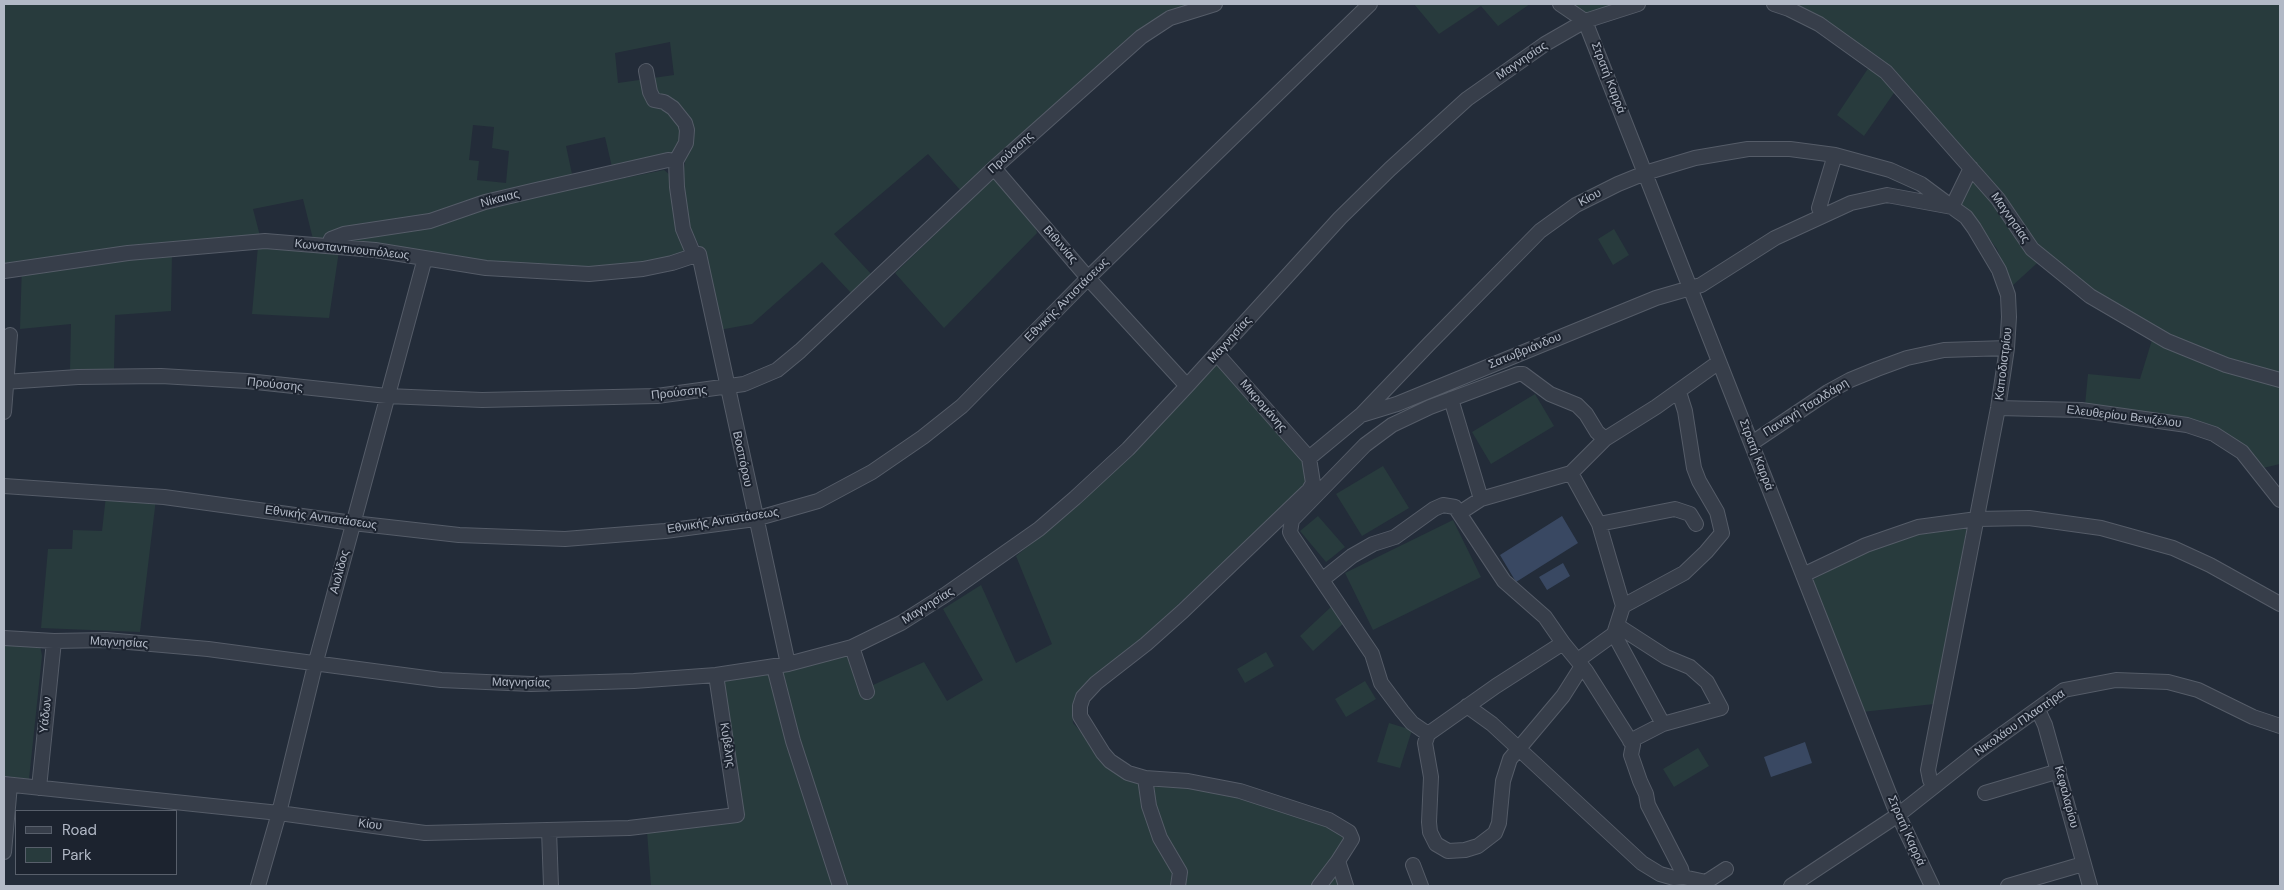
<!DOCTYPE html>
<html>
<head>
<meta charset="utf-8">
<style>
	body { margin:0 }
	#map { position:relative; width:2284px; height:890px; overflow:hidden; background:#232c39; font-family:"DM Sans",sans-serif }
	canvas { display:block }
	.frame { position:absolute; inset:0; border:5px solid #b2b9c6; pointer-events:none }
	.legend { position:absolute; left:15px; top:810px; width:162px; height:65px; box-sizing:border-box; background:#1c232f; border:1px solid #585f6b; margin:0; padding:6px 9px; list-style:none; font-size:15px; color:#b2b9c6 }
	.legend li { display:flex; align-items:center; gap:10px; height:25px }
	.legend b { width:25px; border:1px solid #585f6b }
</style>
</head>
<body>
<div id="map">
<canvas width="2284" height="890"></canvas>
<div class="frame"></div>
<ul class="legend">
<li><b style="height:6px;background:#373e4a"></b>Road</li>
<li><b style="height:14px;background:#283b3d"></b>Park</li>
</ul>
</div>
<script>
const context = document.querySelector('canvas').getContext('2d');
context.lineJoin = 'round';
function paint(path, color) { context.fillStyle = color; context.fill(path, 'evenodd'); }
const poly = rows => new Path2D(rows.map(r => 'M' + r).join(''));
function strokePath(path, color, width, dash) { context.strokeStyle = color; context.lineWidth = width; context.lineCap = dash ? 'butt' : 'round'; context.setLineDash(dash || []); context.stroke(path); }
function write(font, color, halo, rows, align = 'center') {
  context.font = font + ' "DM Sans",sans-serif'; context.lineWidth = 4; context.setLineDash([]); context.textBaseline = 'middle'; context.strokeStyle = halo; context.fillStyle = color; for (const [text, x, y, turn = 0] of rows) {
    context.save(); context.translate(x, y); context.rotate((+turn || 0) * Math.PI / 180); context.textAlign = isNaN(turn) ? turn : align; if (halo) context.strokeText(text, 0, 0); context.fillText(text, 0, 0); context.restore();
  }
}
const green = poly([
	[4,4,1194,4,1168,11,1134,33,988,167,1035,226,1037,233,944,328,895,273,970,201,928,154,834,234,873,276,853,295,822,262,752,324,719,330,701,249,691,230,685,207,682,181,685,162,670,158,612,167,605,137,566,146,575,188,664,170,670,175,684,248,682,256,612,270,339,251,329,318,252,314,258,246,313,239,303,199,253,209,260,236,172,253,171,311,115,315,114,370,70,372,71,324,20,329,22,264,4,266],
	[670,42,674,75,618,83,615,53],
	[473,125,494,127,492,148,509,151,506,183,477,180,479,161,469,160],
	[1414,4,1530,4,1498,26,1481,6,1439,34],
	[1563,4,1616,4,1581,17],
	[1782,4,2280,4,2280,464,2263,468,2224,435,2085,405,2088,374,2140,379,2156,327,2124,307,2112,308,2046,255,2012,286,1997,249,1977,222,1959,204,1978,167,1896,90,1864,136,1837,115,1873,61],
	[1614,229,1629,255,1613,265,1598,239],
	[1219,361,1301,454,1310,482,1084,692,1072,705,1073,723,1115,770,1215,789,1341,829,1350,837,1335,859,1342,886,651,886,647,831,744,820,721,679,848,655,862,690,924,662,947,701,983,680,943,609,981,585,1016,663,1052,644,1016,556,1079,505,1141,443],
	[1535,394,1554,426,1491,464,1472,432],
	[1383,466,1409,508,1362,536,1336,494],
	[106,496,156,499,140,632,41,628,48,549,72,549,73,530,102,531],
	[1318,516,1345,547,1326,562,1300,531],
	[1453,520,1481,577,1373,630,1345,573],
	[1967,528,1934,704,1862,712,1810,581,1867,551,1908,536],
	[1332,606,1346,621,1313,651,1300,636],
	[4,642,40,645,42,656,29,779,4,776],
	[1266,652,1274,666,1245,683,1237,669],
	[1365,681,1376,699,1346,717,1335,699],
	[1389,723,1412,730,1400,768,1377,762],
	[1698,748,1709,766,1674,787,1663,769]
]);
const water = poly([
	[1562,516,1578,543,1516,582,1500,555],
	[1563,563,1570,576,1547,590,1539,577],
	[1805,742,1812,763,1771,777,1764,757]
]);
const minor = poly([
	[1560,4,1585,21],
	[1774,4,1789,9,1819,24,1886,72,1998,199,2032,249,2090,296,2167,341,2226,365,2280,380],
	[1585,21,1894,806,1932,886],
	[646,71,650,92,654,100,664,102,673,108,685,123,687,130,686,143,676,161,677,187,683,229,694,255],
	[994,168,1088,278,1187,386],
	[1822,216,1819,208,1835,155],
	[329,245,331,239,344,234,430,221,485,202,536,190,668,160,676,161],
	[4,271,128,253,265,241,375,250,486,268,589,274,643,269,672,263,699,254,788,664],
	[1217,354,1309,458,1313,483,1309,490,1183,611,1146,644,1096,683,1083,697,1080,706,1080,716,1103,753,1110,761,1128,773,1145,778,1188,781,1240,791,1329,820,1349,832,1352,839,1338,861,1346,886],
	[4,382,78,377,161,376,247,381,387,396,482,400,657,396,744,384,777,370,800,351,994,168,1141,37,1170,18,1215,4],
	[1451,399,1481,499],
	[1998,408,2081,410,2187,425,2214,434,2242,452,2280,500],
	[4,412,10,335],
	[1361,415,1397,404,1656,298,1701,285,1775,238,1851,203,1887,195,1952,207,1966,217,1974,228,1999,270,2008,295,2009,317,2007,348,1998,408,1928,770,1930,780,1934,786],
	[1752,443,1828,392,1850,380,1877,369,1907,358,1944,350,2007,348],
	[1309,458,1361,415,1429,344,1540,231,1576,205,1618,184,1645,173,1695,158,1748,149,1790,149,1835,155,1890,170,1921,184,1952,207,1971,168],
	[1571,473,1599,524,1623,606,1614,634,1578,660],
	[4,486,164,497,353,523,459,535,565,539,665,531,755,519,818,501,872,472,923,437,962,406,1088,278,1370,4],
	[1461,512,1481,499,1571,473,1605,439,1656,407,1719,362],
	[1599,524,1675,509,1690,514,1696,524],
	[1803,575,1866,545,1918,527,1977,519,2029,518,2101,528,2173,548,2210,565,2280,604],
	[1322,580,1352,556,1373,544,1395,537,1434,509,1443,505,1455,507,1504,581,1545,617,1563,643,1586,671,1633,745,1631,755,1640,781,1646,794,1648,805,1681,869,1683,877],
	[1623,606,1684,573,1706,552,1722,533,1717,512,1699,481,1694,468,1685,411,1679,392],
	[1618,626,1666,657,1690,667,1707,682,1721,708,1663,724,1630,741],
	[1614,634,1663,724],
	[4,638,54,641,106,640,208,649,441,680,531,684,634,681,716,675,788,664,852,647,901,623,945,595,1039,529,1075,498,1128,449,1187,386,1340,218,1390,169,1467,99,1545,44,1585,21,1638,4],
	[1563,643,1496,686,1428,734,1425,743,1431,777,1429,822,1430,832,1436,844,1448,851,1465,850,1478,846,1495,833,1499,823,1503,781,1510,759,1563,696,1582,666],
	[852,647,867,692],
	[774,667,793,741,840,886],
	[1467,706,1492,724,1642,863,1660,874,1674,878,1683,877,1706,882,1726,869],
	[2038,710,2045,725,2090,886],
	[1428,734,1412,723,1402,711,1381,683,1372,654,1292,536,1290,532,1292,520,1365,445,1392,425,1430,407,1518,374,1523,374,1550,394,1577,405,1586,414,1597,432,1605,439],
	[1145,778,1149,806,1160,838,1180,872,1178,886],
	[4,784,279,813,425,833,629,828,737,815,716,675],
	[39,788,54,641],
	[1985,793,2059,771],
	[549,830,551,886],
	[4,852,10,785],
	[1413,865,1421,886],
	[258,886,279,813,315,665,425,258],
	[1319,886,1338,861],
	[1791,886,1898,815,1979,751,2064,690,2116,680,2168,682,2198,690,2253,717,2280,726],
	[2008,886,2083,864]
]);
const streetNames = [
	["Μαγνησίας",1522,61,-34],
	["Στρατή Καρρά",1608,78,69],
	["Προύσσης",1011,153,-42],
	["Κίου",1590,198,-28],
	["Νίκαιας",500,199,-15],
	["Μαγνησίας",2010,218,55],
	["Βιθυνίας",1060,245,49],
	["Κωνσταντινουπόλεως",352,250,6],
	["Εθνικής Αντιστάσεως",1067,300,-45],
	["Μαγνησίας",1230,340,-48],
	["Σατωβριάνδου",1525,351,-22],
	["Καποδιστρίου",2004,364,-83],
	["Προύσσης",275,385,6],
	["Προύσσης",679,393,-6],
	["Μικρομάνης",1263,406,49],
	["Παναγή Τσαλδάρη",1806,408,-32],
	["Ελευθερίου Βενιζέλου",2124,417,7],
	["Στρατή Καρρά",1756,455,69],
	["Βοσπόρου",742,459,78],
	["Εθνικής Αντιστάσεως",321,518,8],
	["Εθνικής Αντιστάσεως",723,521,-9],
	["Αιολίδος",340,572,-75],
	["Μαγνησίας",928,606,-32],
	["Μαγνησίας",119,643,3],
	["Μαγνησίας",521,683,1],
	["Υάδων",46,715,-84],
	["Νικολάου Πλαστήρα",2020,723,-35],
	["Κυβέλης",727,745,81],
	["Κεφαλαρίου",2066,797,75],
	["Κίου",370,825,8],
	["Στρατή Καρρά",1906,831,66]
];
paint(green, '#283b3d');
paint(water, '#394862');
strokePath(minor, '#555c68', 16);
strokePath(minor, '#373e4a', 14);
write('12px', '#b2b9c6', '#1c232f', streetNames);
</script>
</body>
</html>
